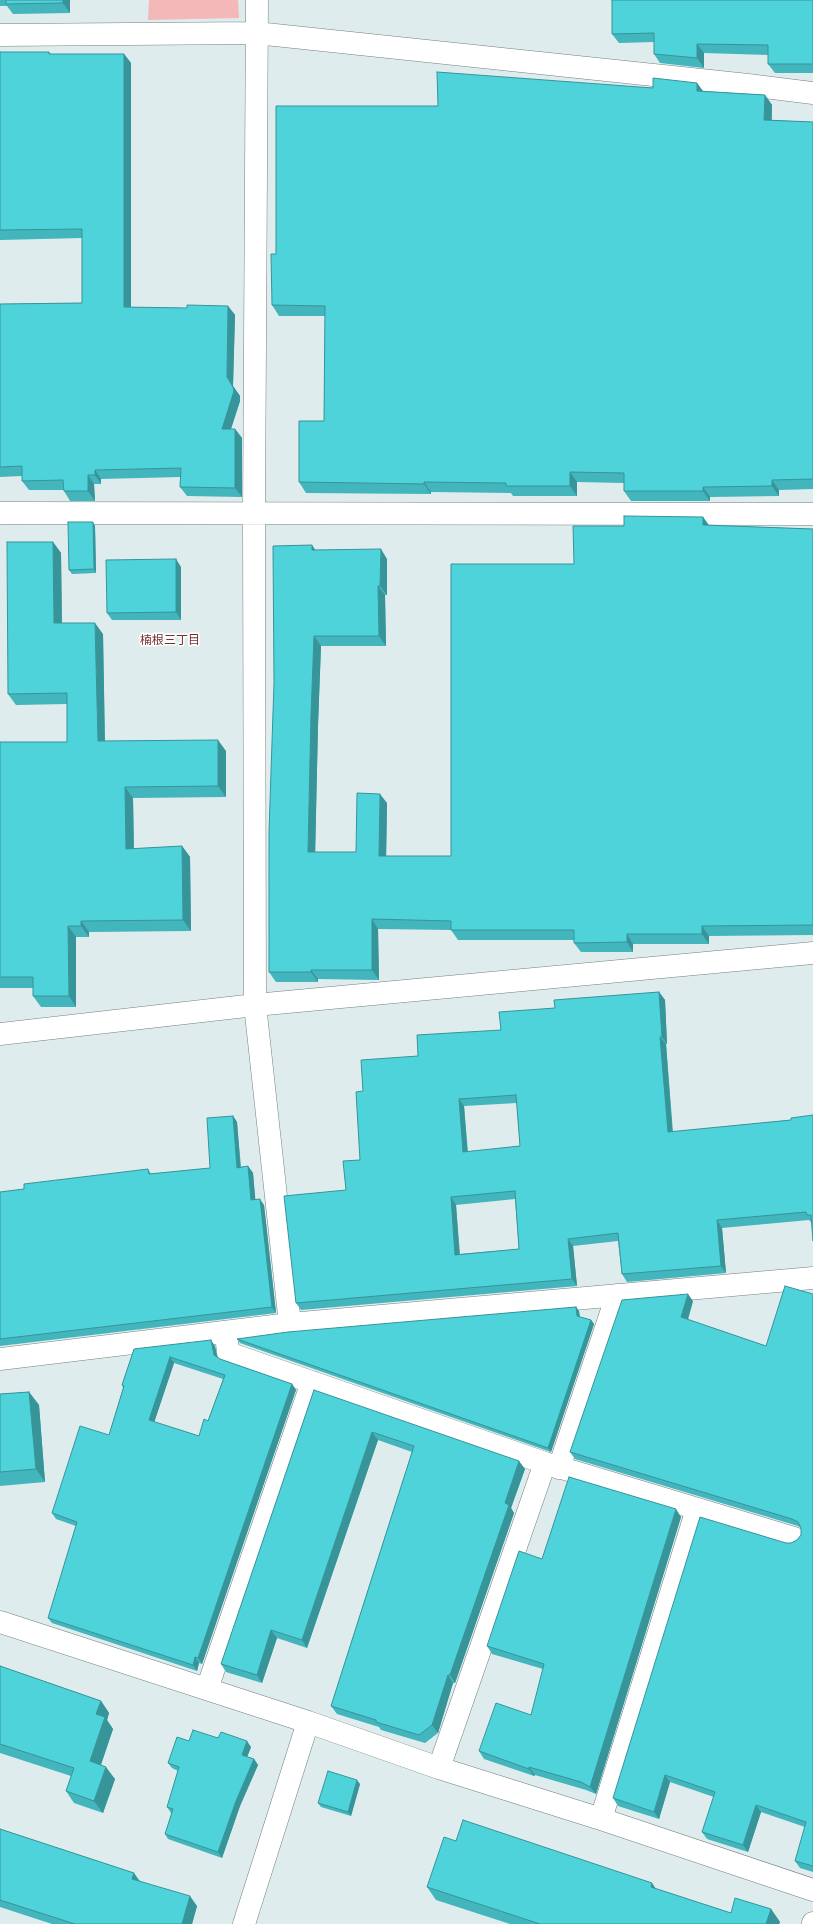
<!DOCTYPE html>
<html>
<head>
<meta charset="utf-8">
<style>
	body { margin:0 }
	canvas { display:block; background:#deeced }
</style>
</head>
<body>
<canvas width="813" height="1924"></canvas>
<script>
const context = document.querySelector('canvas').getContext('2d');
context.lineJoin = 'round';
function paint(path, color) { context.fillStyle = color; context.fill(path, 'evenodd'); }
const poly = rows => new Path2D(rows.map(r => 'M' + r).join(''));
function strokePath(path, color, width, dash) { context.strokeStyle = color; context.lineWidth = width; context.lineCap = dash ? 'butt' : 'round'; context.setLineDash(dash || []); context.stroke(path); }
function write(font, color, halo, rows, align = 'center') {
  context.font = font + ' Commissioner,"Noto Sans JP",sans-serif'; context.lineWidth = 3; context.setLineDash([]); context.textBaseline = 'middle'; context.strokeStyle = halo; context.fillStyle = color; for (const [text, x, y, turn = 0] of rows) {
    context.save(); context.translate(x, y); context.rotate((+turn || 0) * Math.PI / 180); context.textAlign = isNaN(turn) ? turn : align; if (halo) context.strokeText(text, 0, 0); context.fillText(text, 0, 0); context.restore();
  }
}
const green = poly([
	[149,0,238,0,239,18,148,20]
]);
const minor = poly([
	[257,0,254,514,255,1005,290,1324],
	[0,35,256,33,748,85,813,93],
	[0,513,813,514],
	[0,1034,255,1005,813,953],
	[226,1332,228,1353,545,1463,794,1538],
	[0,1359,290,1324,813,1278],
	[559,1468,617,1295],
	[0,1622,308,1722,439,1768,601,1819,813,1890],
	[207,1689,312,1382],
	[439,1768,545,1463],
	[601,1819,697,1509],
	[244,1924,308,1722],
	[813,1924,813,1923]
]);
const wall = poly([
	[0,0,70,0,70,13,13,14,7,6,0,6],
	[813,0,813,73,775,73,768,64,768,55,704,53,704,68,660,63,654,54,654,42,619,43,612,34],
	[0,52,49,52,51,54,124,54,131,63,131,307,187,308,228,306,235,315,233,386,240,396,240,401,231,429,235,429,242,438,242,497,187,496,180,487,180,477,101,479,101,484,94,484,95,501,70,501,64,491,64,490,29,490,22,481,22,476,0,477,0,304,82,303,82,238,0,240],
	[697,83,703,91,765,95,772,105,772,120,813,122,813,489,779,490,779,496,710,497,710,501,631,501,624,491,624,483,577,482,577,496,513,496,511,493,431,492,431,494,306,493,299,482,324,421,325,316,279,316,272,305,276,254,438,106,653,88],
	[703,517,709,525,813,529,813,935,709,936,709,944,633,944,633,952,581,952,574,943,574,940,458,940,451,930,378,929,379,980,318,979,318,982,276,982,269,972,315,550,387,559,387,595,385,595,386,646,321,646,318,725,315,852,356,852,387,803,386,856,451,856,574,564,624,526],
	[95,526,96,573,72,574,69,570],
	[53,542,61,553,62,623,103,634,105,741,226,751,226,797,133,798,134,849,182,846,190,857,191,931,89,932,89,937,76,937,76,1007,41,1007,33,996,33,988,0,988,0,742,67,742,67,704,16,705,8,694],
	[181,567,181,620,112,620,107,613],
	[659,992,665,1000,667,1044,666,1044,673,1132,791,1120,813,1115,812,1223,809,1220,722,1228,726,1273,627,1282,622,1274,618,1241,573,1246,577,1286,301,1310,296,1303,346,1190,360,1160,363,1091,418,1056,501,1030,555,1008],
	[517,1103,520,1146,468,1152,464,1106],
	[515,1199,519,1249,460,1254,456,1205],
	[233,1116,237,1122,241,1167,248,1166,253,1173,255,1199,264,1205,276,1313,0,1346,0,1192,24,1189,148,1169,151,1174,210,1168],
	[813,1294,813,1872,800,1868,795,1861,805,1827,761,1812,748,1852,707,1839,702,1832,714,1797,670,1782,659,1819,618,1806,613,1798,786,1543,791,1543,797,1540,801,1535,801,1528,798,1526,575,1459,570,1452,693,1301,688,1320,766,1346],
	[576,1307,579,1311,580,1317,591,1320,594,1324,551,1452,240,1343,237,1339],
	[215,1346,217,1357,220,1359,292,1384,296,1390,202,1664,199,1663,197,1671,52,1623,48,1618,76,1526,56,1519,52,1513,109,1435,123,1388,122,1385,134,1349],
	[174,1363,223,1379,208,1421,199,1436,154,1422],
	[314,1390,525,1469,511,1508,514,1513,455,1683,453,1683,438,1733,425,1743,381,1730,379,1727,337,1714,331,1706,412,1452,378,1440,307,1648,277,1638,262,1683,226,1672,221,1664],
	[29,1392,39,1405,45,1482,0,1486,0,1394],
	[681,1517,596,1794,586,1790,535,1775,534,1776,484,1759,479,1751,531,1715,543,1669,492,1654,487,1646,542,1559],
	[0,1666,101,1701,109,1713,107,1720,113,1729,101,1765,115,1779,103,1813,74,1803,66,1791,71,1776,0,1753],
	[218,1738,251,1747,247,1757,254,1759,258,1765,240,1806,222,1858,168,1839,165,1834,172,1813,171,1813,167,1807,178,1771,172,1768,168,1763,189,1741],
	[360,1784,351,1816,321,1807,318,1803],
	[0,1829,134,1873,140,1881,197,1906,192,1924,52,1924,0,1907],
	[456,1841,656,1889,731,1913,771,1909,780,1922,779,1924,510,1924,436,1900,427,1887]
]);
const shadedWall = poly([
	[63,0,70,0,70,13,63,3],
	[697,44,704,53,704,68,697,58],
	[124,54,131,63,131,316,124,307],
	[697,83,704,93,697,91],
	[765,95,772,105,771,130,764,120],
	[228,306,235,315,233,386,240,396,240,401,228,438,222,429,227,377],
	[235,429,242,438,242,497,235,488],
	[95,470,101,479,101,484,95,475],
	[570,472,577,482,577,496,570,486],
	[88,475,94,484,95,501,88,491],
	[772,480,779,490,779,496,772,486],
	[424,482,431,492,431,494,424,484],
	[703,487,710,497,710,501,703,491],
	[703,517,709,526,703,525],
	[93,522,95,526,96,573,94,569],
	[53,542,61,553,62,634,54,623],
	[312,545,319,555,312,550],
	[381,549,387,559,387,595,380,586],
	[176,559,181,567,181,620,176,612],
	[378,586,385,595,386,646,379,636],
	[95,623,103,634,105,753,98,741],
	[314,636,321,646,318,725,315,862,308,852,311,715],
	[218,740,226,751,226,797,218,786],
	[125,787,133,798,134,860,126,849],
	[380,794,387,803,386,866,379,856],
	[182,846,190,857,191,931,183,920],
	[372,919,378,929,379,980,372,970],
	[81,921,89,932,89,937,81,926],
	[68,926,76,937,76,1007,69,996],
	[702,926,709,936,709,944,702,934],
	[627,934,633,944,633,952,627,942],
	[311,970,318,979,318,982,311,972],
	[659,992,665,1000,667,1044,662,1037],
	[660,1037,666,1044,673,1140,668,1132],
	[459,1099,464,1106,468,1160,463,1152],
	[233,1116,237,1122,241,1174,237,1168],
	[248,1166,253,1173,256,1206,251,1200],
	[451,1197,456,1205,460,1262,455,1255],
	[260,1199,264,1205,276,1313,272,1307],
	[717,1220,722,1228,726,1273,721,1266],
	[568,1239,573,1246,577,1286,572,1279],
	[688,1294,693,1301,686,1325,681,1317],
	[576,1307,579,1311,580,1320,577,1316],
	[591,1320,594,1324,551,1452,548,1448],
	[211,1340,215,1346,218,1360,214,1355],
	[170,1357,174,1363,153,1426,149,1420],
	[292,1384,296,1390,202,1664,198,1658],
	[29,1392,39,1405,45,1482,36,1469],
	[372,1432,378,1440,307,1648,302,1640],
	[519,1461,525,1469,511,1508,514,1513,455,1683,450,1675,505,1503],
	[676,1509,681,1517,596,1794,590,1787],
	[271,1630,277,1638,262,1683,257,1675],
	[195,1657,199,1663,197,1671,193,1665],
	[448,1675,453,1683,438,1733,432,1725],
	[101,1701,109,1713,107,1720,113,1729,98,1773,90,1761,96,1714],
	[247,1741,251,1747,246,1760,242,1755],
	[254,1759,258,1765,240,1806,222,1858,218,1852,236,1801],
	[106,1767,115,1779,103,1813,94,1801],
	[529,1767,535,1775,534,1776,529,1769],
	[665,1775,670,1782,659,1819,654,1812],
	[357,1780,360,1784,351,1816,348,1812],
	[756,1805,761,1812,748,1852,743,1845],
	[134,1873,140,1883,132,1879],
	[652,1883,661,1896,651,1887],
	[190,1896,197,1906,192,1924,182,1924],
	[771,1909,780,1922,779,1924,766,1924]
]);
const building = poly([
	[6,0,63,0,63,3,6,4,6,0],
	[612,0,813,0,813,64,768,64,768,45,697,44,697,58,654,54,654,33,612,34,612,0],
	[0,52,49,52,49,54,124,54,124,307,187,308,187,305,228,306,227,377,233,387,234,391,222,429,235,429,235,488,180,487,181,468,95,470,95,475,88,475,88,491,64,491,63,480,22,481,22,466,0,467,0,304,82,303,82,229,0,230,0,52],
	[437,72,653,88,653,78,697,83,697,91,765,95,764,120,813,122,813,479,772,480,772,486,703,487,703,491,624,491,624,473,570,472,570,486,506,486,506,483,424,482,424,484,299,482,299,421,324,421,325,306,272,305,271,254,276,254,276,106,438,106,437,72],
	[624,516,703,517,703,525,813,529,813,925,702,926,702,934,627,934,627,942,574,943,574,930,451,930,451,921,372,919,372,970,311,970,311,972,269,972,269,832,274,682,273,546,312,545,312,550,381,549,380,586,378,586,379,636,314,636,311,715,308,852,356,852,357,793,380,794,379,856,451,856,451,564,574,564,573,526,624,526,624,516],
	[68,522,93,522,94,569,69,570,68,522],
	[7,542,53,542,54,623,95,623,98,741,218,740,218,786,125,787,126,849,182,846,183,920,81,921,81,926,68,926,69,996,33,996,33,977,0,977,0,742,67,742,67,693,8,694,7,542],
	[176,559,176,612,107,613,106,560,176,559],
	[659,992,662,1037,660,1037,668,1132,791,1120,791,1118,813,1115,813,1241,811,1215,807,1215,806,1212,717,1220,721,1266,622,1274,618,1233,568,1239,572,1279,296,1303,284,1196,346,1190,343,1161,360,1160,356,1092,363,1091,361,1060,418,1056,417,1035,501,1030,499,1012,555,1008,554,1000,659,992],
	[516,1095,520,1146,463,1152,459,1099,516,1095],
	[515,1191,519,1249,455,1255,451,1197,515,1191],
	[233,1116,237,1168,248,1166,251,1200,260,1199,272,1307,0,1339,0,1192,24,1189,24,1184,148,1169,149,1174,210,1168,207,1118,233,1116],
	[785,1286,813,1294,813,1866,795,1861,806,1822,756,1805,743,1845,702,1832,715,1792,665,1775,654,1812,613,1798,700,1517,786,1543,791,1543,797,1540,801,1535,801,1528,798,1522,792,1519,570,1452,622,1300,688,1294,681,1317,766,1346,785,1286],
	[576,1307,577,1316,591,1320,548,1448,237,1339,288,1332,576,1307],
	[211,1340,214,1355,220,1359,292,1384,198,1658,195,1657,193,1665,48,1618,77,1522,52,1513,80,1426,109,1435,124,1386,122,1385,134,1349,211,1340],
	[170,1357,225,1375,208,1421,204,1419,199,1436,149,1420,170,1357],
	[314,1390,519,1461,505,1503,509,1505,450,1675,448,1675,432,1725,419,1735,376,1722,376,1720,331,1706,414,1446,372,1432,302,1640,271,1630,257,1675,221,1664,314,1390],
	[29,1392,36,1469,0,1472,0,1394,29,1392],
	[569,1477,676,1509,590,1787,581,1782,529,1767,529,1769,479,1751,496,1703,531,1715,544,1664,487,1646,519,1551,542,1559,569,1477],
	[0,1666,101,1701,96,1714,105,1717,90,1761,106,1767,94,1801,66,1791,74,1768,0,1744,0,1666],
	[193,1730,218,1738,221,1732,247,1741,242,1755,254,1759,236,1801,218,1852,165,1834,173,1809,167,1807,179,1767,168,1763,177,1737,189,1741,193,1730],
	[328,1771,357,1780,348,1812,318,1803,328,1771],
	[463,1820,652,1883,651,1887,731,1913,735,1898,771,1909,766,1924,540,1924,427,1887,444,1837,456,1841,463,1820],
	[0,1829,134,1873,132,1879,190,1896,182,1924,75,1924,0,1900,0,1829]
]);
const neighbourhoodNames = [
	["楠根三丁目",170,640]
];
paint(green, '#f3b8b7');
strokePath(minor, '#748081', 23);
strokePath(minor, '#fff', 22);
paint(wall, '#43b5bc');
paint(shadedWall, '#379499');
paint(building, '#4ed3db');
strokePath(building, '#379499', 1);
write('12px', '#762f32', '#fff', neighbourhoodNames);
</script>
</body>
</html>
